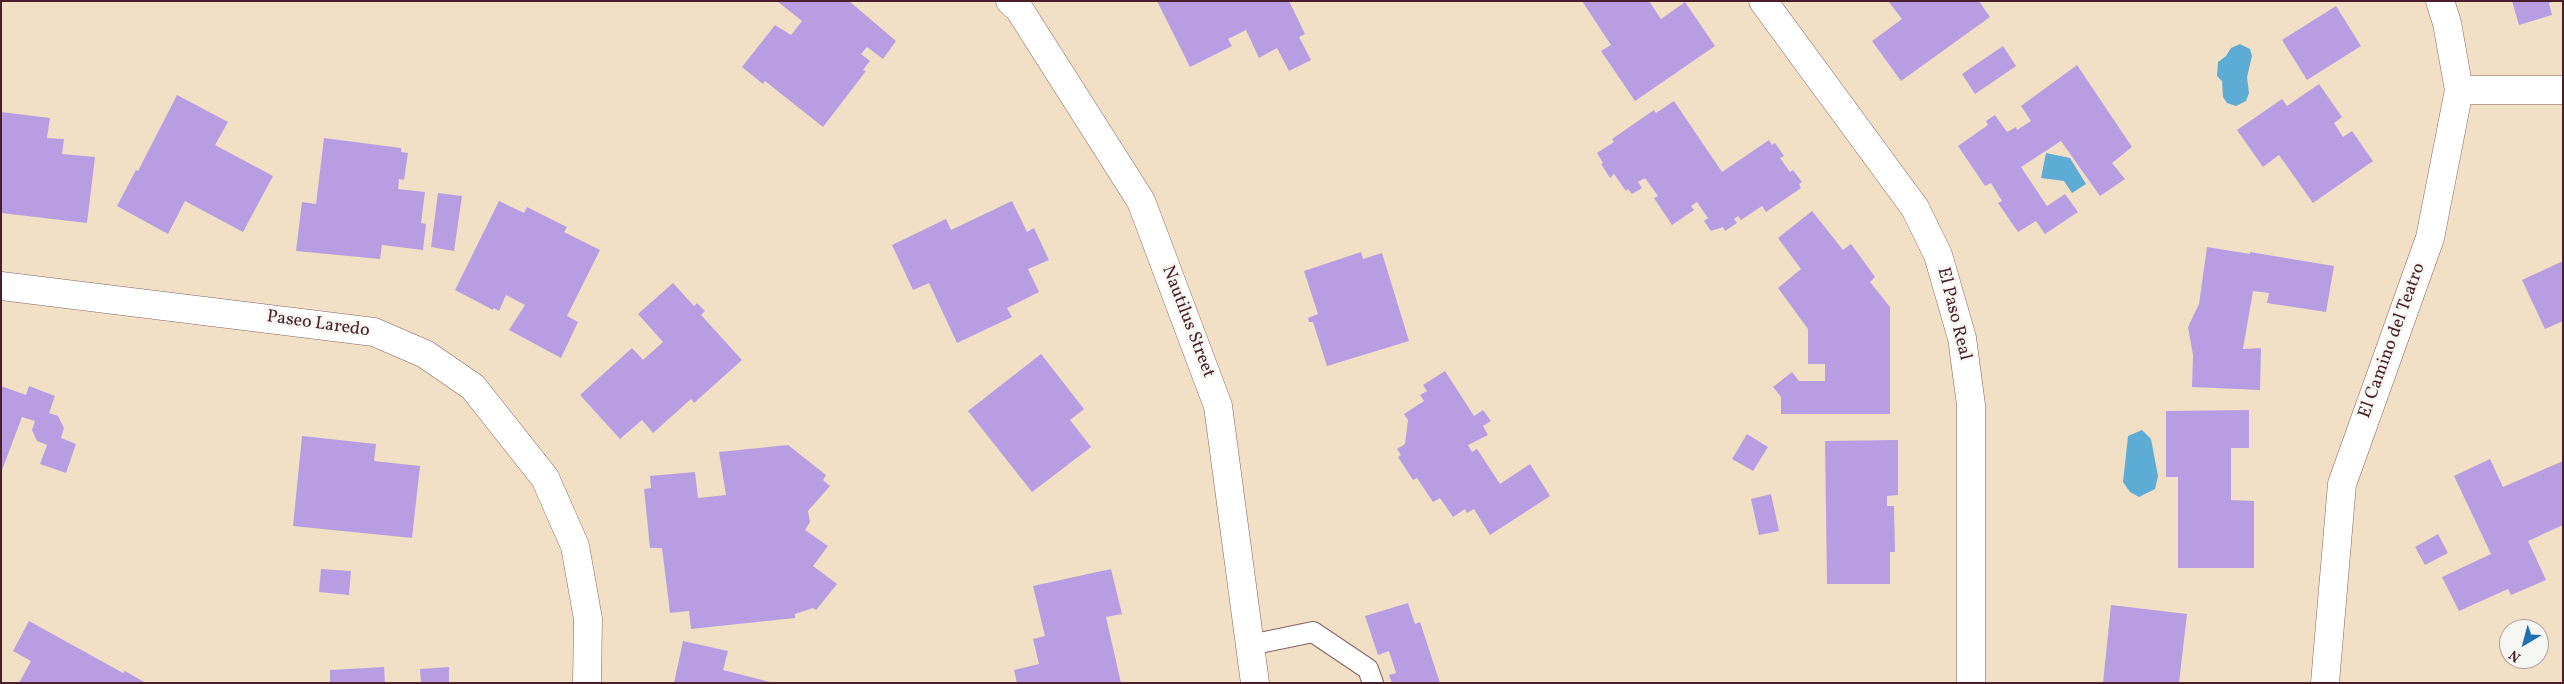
<!DOCTYPE html>
<html>
<head>
<meta charset="utf-8">
<style>
	body { margin:0 }
	#map { position:relative; width:2564px; height:684px; overflow:hidden; background:#f2e0c6; font-family:Vollkorn,serif }
	canvas { display:block }
	.frame { position:absolute; inset:0; border:2px solid #4a1f2b; pointer-events:none }
	.north { position:absolute; left:2499px; top:619px; width:50px; height:50px; box-sizing:border-box; background:#f6f6f2; border:1px solid #b1a0a2; border-radius:50%; rotate:217deg; font-size:14px; font-weight:700; line-height:20px; text-align:center; color:#4a1f2b }
	.north::after { content:''; display:block; margin:auto; width:18px; height:22px; background:#1f6fb2; clip-path:polygon(50% 0,100% 100%,50% 72%,0 100%) }
</style>
</head>
<body>
<div id="map">
<canvas width="2564" height="684"></canvas>
<div class="frame"></div>
<div class="north">N</div>
</div>
<script>
const context = document.querySelector('canvas').getContext('2d');
context.lineJoin = 'round';
function paint(path, color) { context.fillStyle = color; context.fill(path, 'evenodd'); }
const poly = rows => new Path2D(rows.map(r => 'M' + r).join(''));
function strokePath(path, color, width, dash) { context.strokeStyle = color; context.lineWidth = width; context.lineCap = dash ? 'butt' : 'round'; context.setLineDash(dash || []); context.stroke(path); }
function write(font, color, halo, rows, align = 'center') {
  context.font = font + ' Vollkorn,serif'; context.lineWidth = 5; context.setLineDash([]); context.textBaseline = 'middle'; context.strokeStyle = halo; context.fillStyle = color; for (const [text, x, y, turn = 0] of rows) {
    context.save(); context.translate(x, y); context.rotate((+turn || 0) * Math.PI / 180); context.textAlign = isNaN(turn) ? turn : align; if (halo) context.strokeText(text, 0, 0); context.fillText(text, 0, 0); context.restore();
  }
}
const water = poly([
	[2240,44,2250,49,2252,56,2247,77,2249,93,2246,101,2236,106,2227,103,2223,97,2222,81,2217,76,2218,62,2226,56,2231,48],
	[2046,153,2070,158,2086,184,2072,193,2064,181,2041,178],
	[2142,430,2151,439,2158,476,2155,489,2139,497,2130,492,2123,482,2128,436]
]);
const building = poly([
	[777,1,849,1,896,41,883,59,867,47,861,54,870,61,863,70,866,71,823,127,765,81,763,84,742,67,775,25,791,35,802,21],
	[1157,1,1289,1,1305,34,1299,37,1311,60,1289,71,1277,48,1259,58,1246,30,1228,39,1232,46,1190,67],
	[1582,1,1649,1,1661,19,1685,2,1715,46,1635,101,1601,51,1611,45],
	[1888,1,1979,1,1990,17,1901,81,1872,41,1902,19],
	[2512,1,2554,1,2549,3,2552,15,2519,25],
	[2336,6,2361,46,2307,80,2282,40],
	[2003,46,2016,66,1975,94,1962,74],
	[2077,65,2132,147,2112,163,2125,179,2100,196,2061,141,2021,167,2047,206,2065,194,2078,212,2045,234,2036,221,2018,232,1998,203,2002,201,1991,183,1985,186,1958,146,1988,125,1986,121,1995,115,2007,132,2016,127,2017,130,2031,121,2021,106],
	[2319,84,2342,117,2334,123,2343,137,2352,131,2373,161,2313,203,2279,155,2263,167,2237,130,2282,99,2287,106],
	[177,95,228,122,215,145,273,176,243,232,185,201,168,234,117,206,136,170,138,171],
	[1674,101,1722,172,1769,140,1772,145,1775,143,1784,156,1780,158,1790,172,1793,170,1802,182,1799,184,1801,188,1766,212,1762,206,1741,220,1738,216,1734,219,1737,223,1725,231,1723,227,1711,231,1704,221,1708,218,1697,202,1691,206,1694,210,1672,225,1654,198,1658,196,1645,178,1638,182,1642,188,1632,194,1628,189,1626,191,1614,174,1610,178,1601,164,1603,163,1597,153,1614,142,1612,139,1654,110,1656,113],
	[1,112,50,118,47,138,64,139,62,154,95,157,87,223,1,213],
	[324,138,401,148,401,152,408,153,404,180,399,179,398,189,425,192,421,223,426,224,423,250,382,245,380,259,296,251,302,202,316,204],
	[438,193,462,196,454,251,431,247],
	[499,201,524,213,527,207,567,227,564,232,600,250,567,316,578,322,561,358,509,330,525,305,506,295,499,311,494,308,493,310,455,290],
	[1012,201,1027,232,1034,228,1049,260,1028,269,1039,292,1007,308,1012,317,957,343,929,283,913,290,892,245,946,219,951,230],
	[1812,211,1843,250,1851,244,1875,277,1870,282,1890,307,1890,414,1781,414,1781,397,1773,387,1792,372,1799,381,1825,381,1825,364,1808,364,1808,329,1778,288,1801,269,1778,238],
	[2207,247,2250,254,2250,252,2334,266,2326,312,2267,303,2269,293,2253,291,2243,349,2261,348,2260,390,2192,387,2193,355,2188,327,2199,304],
	[1361,252,1363,259,1382,253,1409,341,1327,366,1313,322,1309,322,1308,318,1318,314,1304,271],
	[2563,261,2563,321,2545,329,2522,280],
	[673,283,694,306,697,303,705,311,701,315,742,360,694,403,691,399,653,433,642,420,620,439,580,395,632,348,643,360,663,342,638,314],
	[1041,354,1084,409,1070,420,1091,447,1032,492,968,411],
	[1445,371,1474,416,1483,410,1491,421,1483,426,1488,435,1468,445,1472,452,1477,449,1500,484,1530,464,1550,496,1490,535,1474,509,1467,513,1465,509,1453,517,1440,498,1433,502,1417,478,1413,480,1398,457,1401,455,1397,449,1405,444,1408,420,1404,414,1424,401,1420,395,1427,391,1423,385],
	[1,386,26,395,29,386,55,396,49,413,58,416,64,428,61,438,76,444,66,473,40,464,47,445,37,441,32,430,35,421,22,417,1,473],
	[2249,410,2249,448,2231,448,2231,500,2254,501,2254,568,2178,568,2178,477,2166,477,2166,411],
	[1747,434,1768,447,1753,471,1732,459],
	[302,436,376,444,374,461,420,466,412,538,293,526],
	[1898,440,1898,495,1887,496,1887,506,1894,506,1895,552,1890,552,1890,584,1827,584,1825,441],
	[788,445,826,475,823,480,830,486,808,511,810,522,805,530,828,546,813,566,837,584,816,610,813,608,795,614,795,618,691,629,689,611,670,613,662,548,650,548,644,489,651,488,650,476,695,472,698,498,726,495,719,452],
	[2490,459,2503,487,2563,461,2563,525,2528,541,2546,580,2511,595,2508,589,2459,611,2442,577,2491,554,2454,476],
	[1771,494,1779,531,1759,535,1751,499],
	[2438,534,2448,553,2425,565,2415,547],
	[321,569,351,571,349,595,319,592],
	[1111,569,1122,614,1106,617,1121,683,1017,683,1014,670,1039,664,1033,639,1045,636,1033,586],
	[1408,603,1415,624,1420,622,1440,683,1392,683,1389,675,1396,673,1389,651,1378,655,1365,616],
	[2111,605,2187,614,2179,683,2103,683],
	[29,621,123,673,125,671,146,683,19,683,31,661,13,651],
	[683,641,728,651,723,670,774,683,674,683],
	[384,667,385,683,330,683,330,670],
	[449,667,449,683,421,683,420,669]
]);
const lane = poly([
	[1250,645,1313,632,1368,669,1373,683]
]);
const street = poly([
	[1763,1,1915,208,1938,255,1962,338,1971,405,1971,683],
	[2459,90,2563,90],
	[1,286,374,332,425,354,473,387,545,478,575,546,588,619,587,683],
	[2325,683,2342,484,2430,238,2459,90,2447,23,2440,1]
]);
const secondary = poly([
	[1010,1,1019,9,1141,201,1218,406,1255,683]
]);
const streetNames = [
	["El Paso Real",1953,314,76],
	["Nautilus Street",1187,322,69],
	["Paseo Laredo",318,325,8],
	["El Camino del Teatro",2393,341,-70]
];
paint(water, '#5cacd6');
paint(building, '#b89de3');
strokePath(lane, '#856361', 22);
strokePath(street, '#856361', 29);
strokePath(secondary, '#856361', 29);
strokePath(lane, '#fff', 20);
strokePath(street, '#fff', 28);
strokePath(secondary, '#fff', 28);
write('18px', '#4a1f2b', '#f6f6f2', streetNames);
</script>
</body>
</html>
